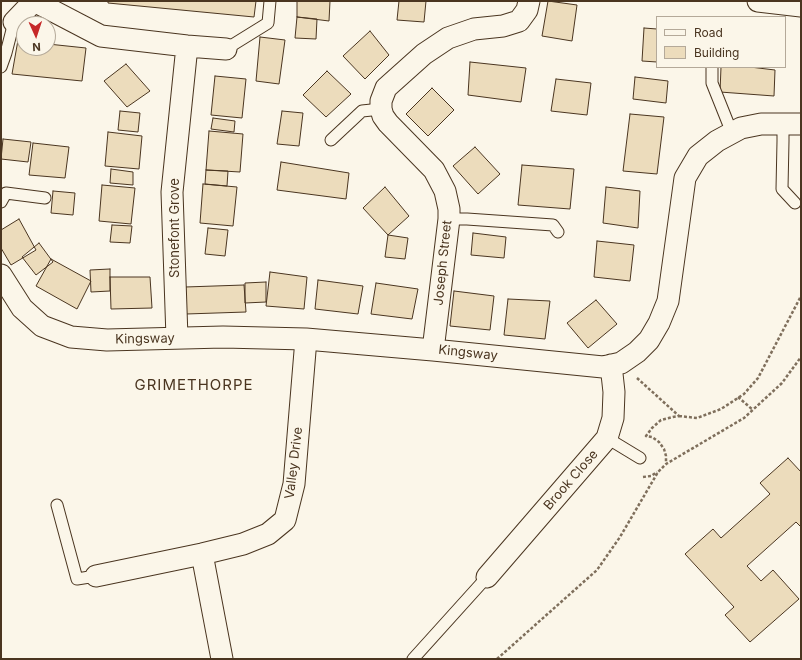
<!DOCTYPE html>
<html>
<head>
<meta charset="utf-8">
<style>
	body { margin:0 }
	#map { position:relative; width:802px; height:660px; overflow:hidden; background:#fbf6e9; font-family:Inter,sans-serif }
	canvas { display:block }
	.frame { position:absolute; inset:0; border:2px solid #4a3520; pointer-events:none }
	.legend { position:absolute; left:656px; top:16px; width:130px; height:52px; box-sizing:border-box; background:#fbf6e9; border:1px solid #b4a999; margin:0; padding:5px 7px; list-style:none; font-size:12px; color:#4a3520 }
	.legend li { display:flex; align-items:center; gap:8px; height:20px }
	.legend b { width:20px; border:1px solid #b4a999 }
	.north { position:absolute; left:16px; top:16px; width:40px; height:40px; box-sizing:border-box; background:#fbf6e9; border:1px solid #b4a999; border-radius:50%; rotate:177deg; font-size:11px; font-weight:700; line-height:16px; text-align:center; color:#4a3520 }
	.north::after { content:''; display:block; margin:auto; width:14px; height:18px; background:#c62828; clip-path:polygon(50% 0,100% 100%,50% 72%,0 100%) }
</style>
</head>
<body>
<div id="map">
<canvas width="802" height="660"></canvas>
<div class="frame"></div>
<ul class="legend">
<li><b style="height:5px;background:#fbf6e9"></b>Road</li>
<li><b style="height:11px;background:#ecdcbc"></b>Building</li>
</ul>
<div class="north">N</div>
</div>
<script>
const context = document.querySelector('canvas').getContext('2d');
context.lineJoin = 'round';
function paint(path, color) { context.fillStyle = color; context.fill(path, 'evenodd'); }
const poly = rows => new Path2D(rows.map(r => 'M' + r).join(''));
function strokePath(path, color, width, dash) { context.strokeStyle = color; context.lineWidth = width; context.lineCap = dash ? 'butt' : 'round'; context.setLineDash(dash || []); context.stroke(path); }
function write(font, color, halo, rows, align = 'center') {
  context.font = font + ' Inter,sans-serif'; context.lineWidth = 3; context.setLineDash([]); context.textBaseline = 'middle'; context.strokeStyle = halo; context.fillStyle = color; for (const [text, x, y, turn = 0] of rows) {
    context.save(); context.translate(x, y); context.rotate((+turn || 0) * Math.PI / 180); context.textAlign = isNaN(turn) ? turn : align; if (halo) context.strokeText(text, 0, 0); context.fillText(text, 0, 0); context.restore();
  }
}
const building = poly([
	[108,1,256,1,254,17,108,3,108,1],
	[297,1,330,1,329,21,297,17,297,1],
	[399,1,426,1,424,22,397,20,399,1],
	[548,1,577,5,572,41,542,36,548,1],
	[297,17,317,19,316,39,295,38,297,17],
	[644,28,657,29,657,62,642,61,644,28],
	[370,31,389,55,365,79,343,56,370,31],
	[260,37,285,40,279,84,256,81,260,37],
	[18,40,24,41,24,48,48,48,48,44,86,48,82,81,12,74,18,40],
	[470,62,526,68,521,102,468,95,470,62],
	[126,64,150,91,127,107,104,81,126,64],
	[721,67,750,67,775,70,774,96,720,92,721,67],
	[327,71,351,94,326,117,303,95,327,71],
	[215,76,246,79,242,118,211,115,215,76],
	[635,77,668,81,666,103,633,99,635,77],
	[556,79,591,83,587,115,551,111,556,79],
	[432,88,454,110,428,136,406,114,432,88],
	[120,111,140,113,138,132,118,130,120,111],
	[282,111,303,113,299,146,277,144,282,111],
	[630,114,664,117,657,174,623,171,630,114],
	[213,118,235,121,234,132,211,129,213,118],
	[209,131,243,134,240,172,206,170,209,131],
	[108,132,142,136,139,169,105,166,108,132],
	[3,139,31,142,28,162,1,159,3,139],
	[33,143,69,147,65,178,29,175,33,143],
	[475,147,500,174,478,194,453,166,475,147],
	[281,162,349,173,346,199,277,190,281,162],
	[522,165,574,169,570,209,518,205,522,165],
	[111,169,133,172,133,185,110,183,111,169],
	[206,170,228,171,227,186,205,184,206,170],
	[203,184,237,187,233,226,200,223,203,184],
	[102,185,135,188,131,224,99,221,102,185],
	[385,187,409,216,388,235,363,208,385,187],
	[606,187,640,191,638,228,603,223,606,187],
	[53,191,75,193,73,215,51,213,53,191],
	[19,219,36,250,11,265,1,248,1,230,19,219],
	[112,225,132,226,130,243,110,242,112,225],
	[208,228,228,230,225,256,205,254,208,228],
	[473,233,506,237,504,258,471,255,473,233],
	[388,235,408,238,405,259,385,257,388,235],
	[597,241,634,245,630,281,594,277,597,241],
	[39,243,53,262,36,275,22,257,39,243],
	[51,259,91,281,77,309,36,286,51,259],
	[110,269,110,291,91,292,90,270,110,269],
	[270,272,307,277,304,309,266,306,270,272],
	[110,277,150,277,152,308,111,309,110,277],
	[318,280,363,286,358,314,315,309,318,280],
	[266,282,266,302,245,303,245,283,266,282],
	[376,283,418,289,412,319,371,314,376,283],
	[244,285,246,312,186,314,185,287,244,285],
	[454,291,494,296,490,330,450,326,454,291],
	[508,299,550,301,545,339,504,335,508,299],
	[596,300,617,324,588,348,567,323,596,300],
	[788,458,801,472,801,527,796,522,747,566,761,581,773,570,799,599,750,642,725,615,734,607,685,554,713,529,721,538,770,494,760,483,788,458]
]);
const path = poly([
	[637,378,679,416,673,417,661,420,652,428,646,436,652,437,659,442,664,449,666,456,666,463],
	[738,397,753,410],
	[679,416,697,418,721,409,744,394,758,378,801,296],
	[643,477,651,476,657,472],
	[497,659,597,570,620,537,658,472,666,464,744,418,782,383,801,357]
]);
const service = poly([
	[226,49,268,23,270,1],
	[1,67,6,53,14,22],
	[712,67,712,83,732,133],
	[783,125,783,141,782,189,795,203],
	[331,140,362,111,381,109],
	[1,202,6,193,45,198],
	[449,219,467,219,553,225,558,232],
	[607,438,640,458],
	[57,505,77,579,96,576],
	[413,659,487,577]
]);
const minor = poly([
	[34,1,101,36,187,46,226,49],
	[758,1,801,6],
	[14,22,34,1],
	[1,275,22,308,42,326,71,337,107,340,223,337,306,339,433,350,603,367,621,363,637,352,649,340,659,323,668,301,685,178,698,156,717,141,741,128,761,124,801,124],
	[177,338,172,192,187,46],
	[433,350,449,219,449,209,445,191,434,170,388,123,383,116,381,109,381,101,386,88,424,54,448,38,474,29,503,26,519,21,527,10,529,1],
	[202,554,222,659],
	[96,576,202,554,243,544,268,534,285,520,294,484,306,339],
	[487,577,607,438,613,418,614,392,611,365]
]);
const streetNames = [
	["Stonefont Grove",175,228,-90],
	["Joseph Street",443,263,-84],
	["Kingsway",145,339,-1],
	["Kingsway",468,353,6],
	["Valley Drive",294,463,-83],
	["Brook Close",571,480,-49]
];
const quarterNames = [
	["GRIMETHORPE",194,385]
];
paint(building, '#ecdcbc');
strokePath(building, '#4a3520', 1);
strokePath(service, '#4a3520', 13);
strokePath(minor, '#4a3520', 23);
strokePath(path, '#7f6f5c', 2.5, [3, 2]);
strokePath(service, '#fbf6e9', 11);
strokePath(minor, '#fbf6e9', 21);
write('13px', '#4a3520', '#fbf6e9', streetNames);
context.letterSpacing = '1px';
write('15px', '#4a3520', '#fbf6e9', quarterNames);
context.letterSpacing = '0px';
</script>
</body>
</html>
